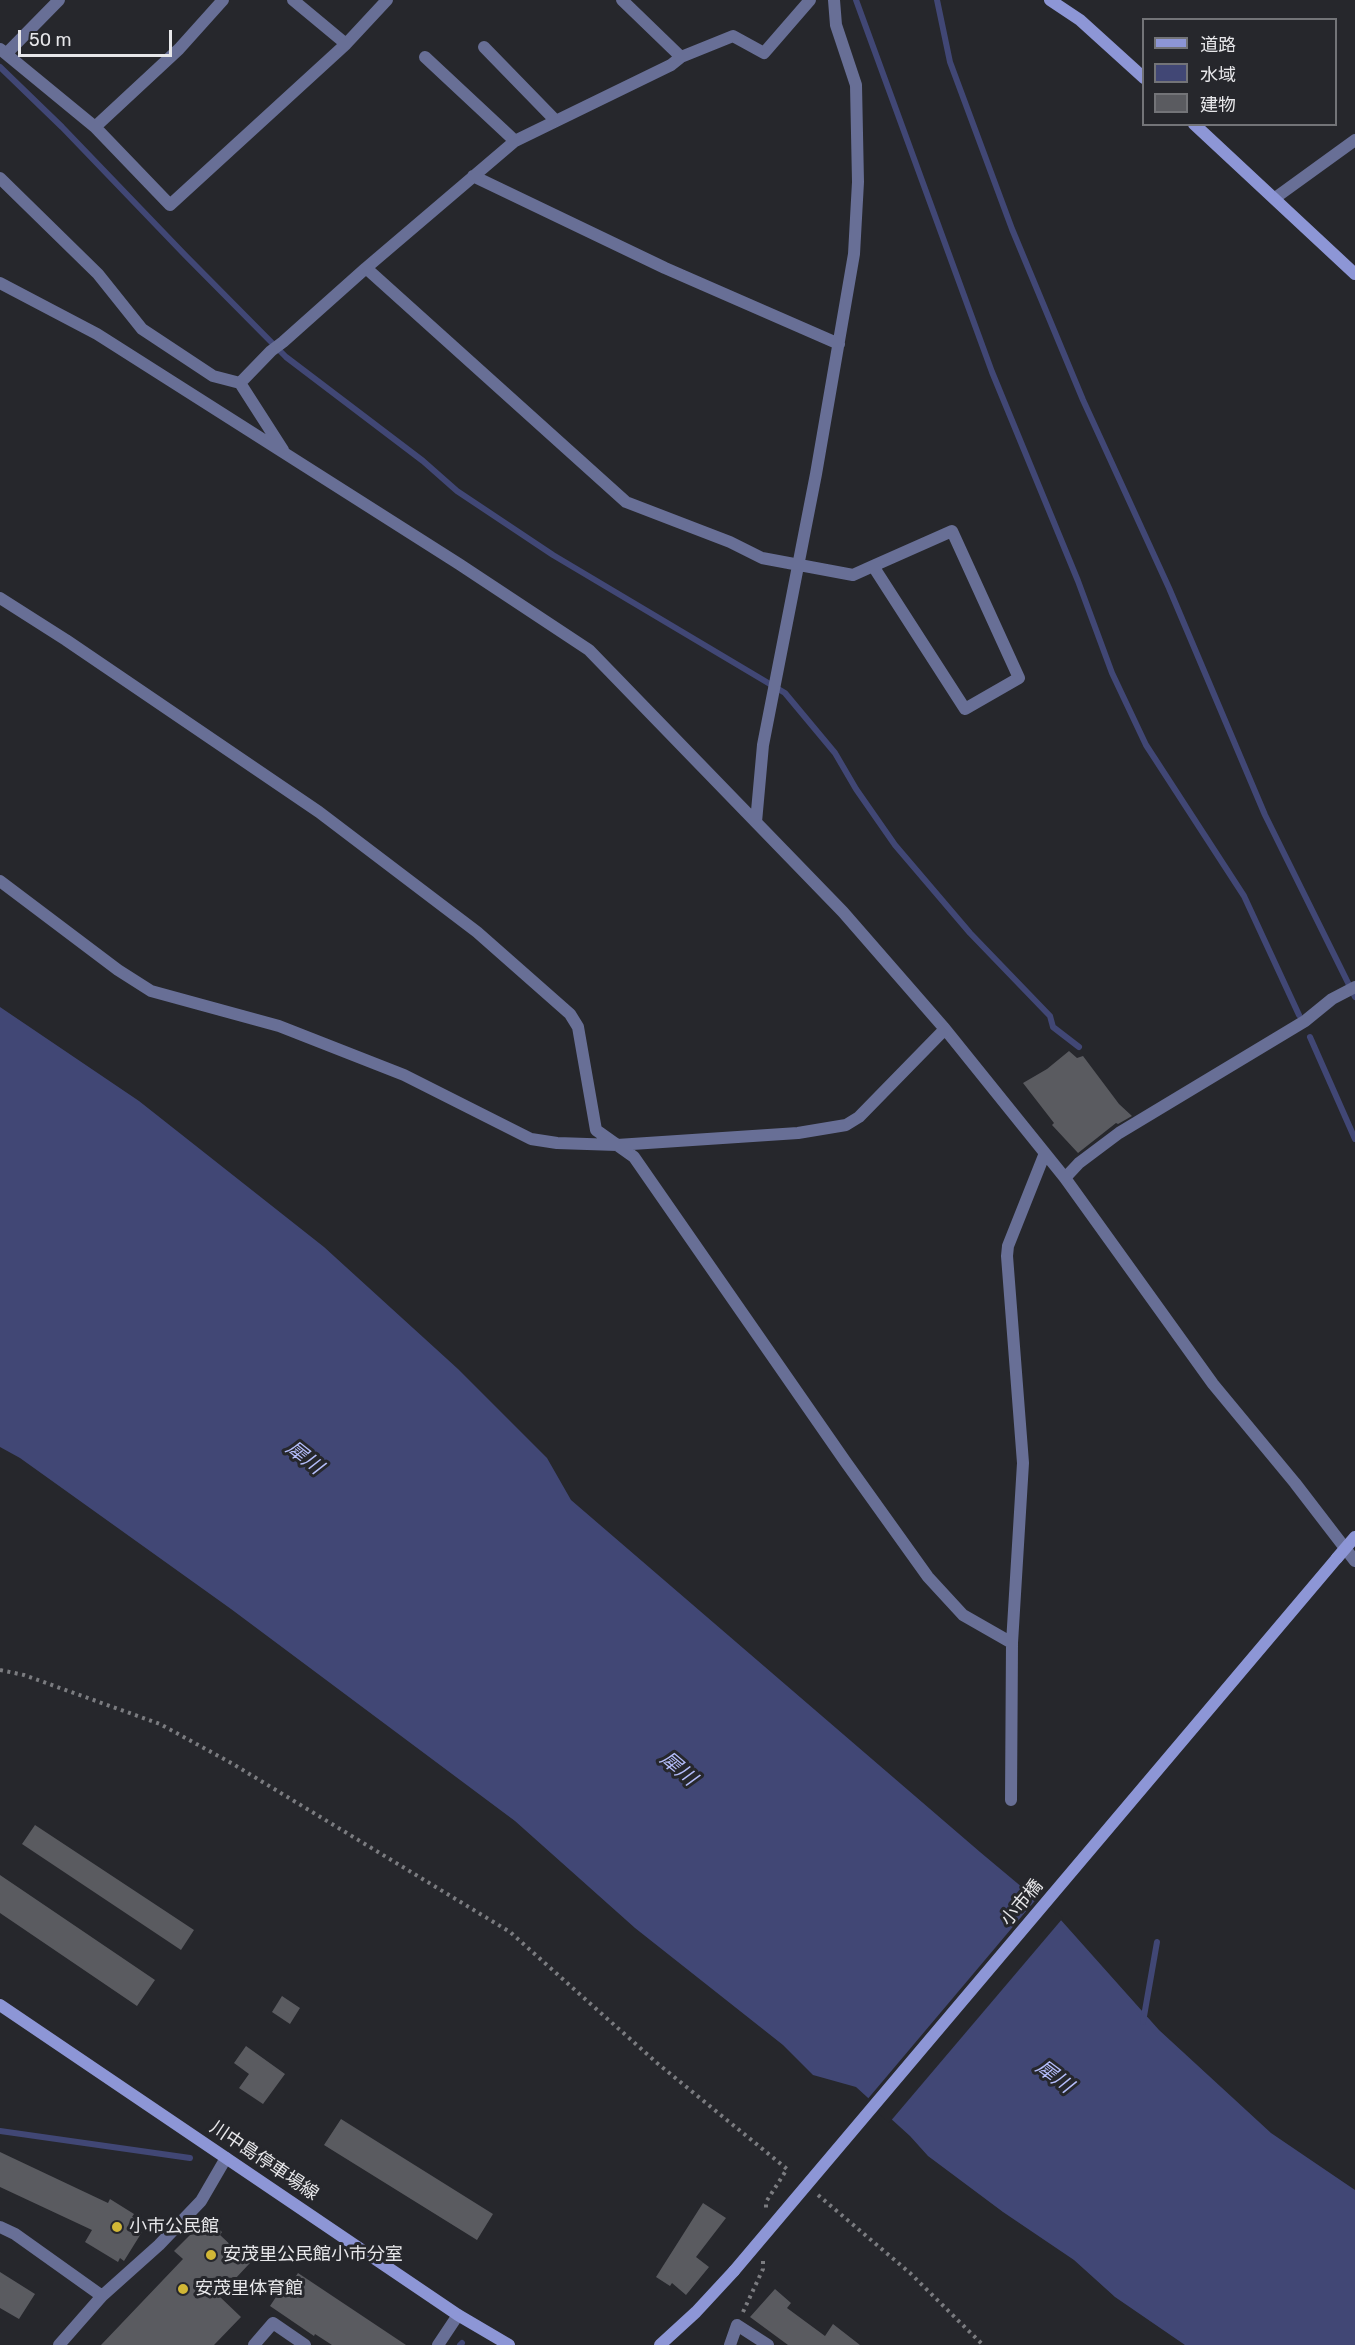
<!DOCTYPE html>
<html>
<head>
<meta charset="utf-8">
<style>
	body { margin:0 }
	#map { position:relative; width:1355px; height:2345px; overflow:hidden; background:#26272c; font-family:Rubik,"Noto Sans JP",sans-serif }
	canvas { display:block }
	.legend { position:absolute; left:1142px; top:18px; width:195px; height:108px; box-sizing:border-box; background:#26272c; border:2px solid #737478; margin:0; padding:8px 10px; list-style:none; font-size:18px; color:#e7e7ea }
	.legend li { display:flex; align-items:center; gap:12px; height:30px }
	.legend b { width:30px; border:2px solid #737478 }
	.scale { position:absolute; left:18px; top:30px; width:154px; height:27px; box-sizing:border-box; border:3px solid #e7e7ea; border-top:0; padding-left:8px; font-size:18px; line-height:21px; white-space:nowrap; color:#e7e7ea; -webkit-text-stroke:4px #26272c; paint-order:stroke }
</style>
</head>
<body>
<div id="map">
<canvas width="1355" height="2345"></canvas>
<ul class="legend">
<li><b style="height:8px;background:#8d96d6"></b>道路</li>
<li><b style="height:16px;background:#414775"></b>水域</li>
<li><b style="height:16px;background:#5a5b60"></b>建物</li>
</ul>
<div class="scale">50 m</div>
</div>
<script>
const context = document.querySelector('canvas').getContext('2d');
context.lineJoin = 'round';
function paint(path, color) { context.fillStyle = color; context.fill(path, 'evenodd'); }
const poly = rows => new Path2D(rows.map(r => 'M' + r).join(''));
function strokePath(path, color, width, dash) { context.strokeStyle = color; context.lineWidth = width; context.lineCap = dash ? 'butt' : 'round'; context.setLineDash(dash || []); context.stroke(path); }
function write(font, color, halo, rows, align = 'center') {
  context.font = font + ' Rubik,"Noto Sans JP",sans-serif'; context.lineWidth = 6; context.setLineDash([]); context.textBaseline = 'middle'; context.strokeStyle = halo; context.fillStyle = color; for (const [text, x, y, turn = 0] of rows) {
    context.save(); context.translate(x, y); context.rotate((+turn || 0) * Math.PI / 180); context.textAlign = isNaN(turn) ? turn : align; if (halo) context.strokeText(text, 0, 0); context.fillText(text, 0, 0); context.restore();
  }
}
const water = poly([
	[0,1007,139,1101,324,1247,458,1369,547,1458,571,1500,980,1852,1060,1919,1159,2030,1271,2133,1355,2190,1355,2345,1185,2345,1115,2297,1074,2260,1003,2212,928,2156,910,2136,856,2087,813,2075,783,2045,635,1928,515,1821,231,1609,20,1458,0,1447]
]);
const pier = poly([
	[1038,1897,1063,1918,889,2123,866,2101]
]);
const stream = poly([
	[856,0,992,372,1078,581,1112,673,1146,745,1244,896,1299,1015],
	[937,0,950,62,1012,229,1083,400,1169,588,1265,815,1355,997],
	[0,67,62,127,185,255,286,357,423,461,457,491,553,555,785,693,835,753,856,789,895,845,970,933,1050,1016,1053,1027,1079,1047],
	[1310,1037,1355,1139],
	[1143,2022,1157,1942],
	[0,2131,190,2158],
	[460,2345,462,2343]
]);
const building = poly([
	[1069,1051,1077,1058,1083,1056,1119,1104,1132,1116,1118,1124,1116,1123,1078,1153,1052,1125,1054,1123,1023,1083,1047,1069],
	[35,1825,194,1930,181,1950,22,1844],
	[0,1875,155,1980,137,2006,0,1913],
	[282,1996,300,2008,290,2024,272,2012],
	[246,2046,285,2074,263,2104,239,2088,249,2074,234,2063],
	[341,2119,493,2214,477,2240,324,2145],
	[0,2152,108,2203,110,2199,134,2214,132,2217,143,2224,139,2230,142,2232,124,2261,120,2258,118,2262,85,2242,92,2230,0,2187],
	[703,2203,726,2218,696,2257,709,2267,686,2295,672,2283,670,2286,656,2277],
	[207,2218,222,2232,220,2235,250,2263,219,2296,241,2317,214,2345,101,2345,183,2259,174,2251],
	[0,2272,35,2294,19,2319,0,2308],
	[298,2273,406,2345,332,2345,315,2334,314,2336,270,2306,288,2279,292,2282],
	[775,2289,791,2303,787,2308,825,2336,833,2324,860,2345,788,2345,750,2317]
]);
const path = poly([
	[0,1670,24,1675,160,1724,233,1764,510,1932,657,2063,787,2169,766,2202,766,2208],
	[818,2195,910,2273,983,2345],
	[743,2312,763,2269,763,2261]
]);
const minor = poly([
	[293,0,346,44],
	[484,47,556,121],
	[0,49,95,127,170,205,346,44,387,0],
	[6,54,59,0],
	[425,57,515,141],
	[681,57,733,36,764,53,810,0],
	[95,127,179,49,223,0],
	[473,176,665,268,839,344],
	[0,178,98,274,142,329,213,376,240,383,271,351,283,342,366,268,626,502,730,542,762,558,853,575,873,566,952,531,1019,678,965,709,873,566],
	[366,268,515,141,671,65,681,57,622,0],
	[0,283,97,334,459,564,589,650,843,912,945,1029,1065,1178,1213,1384,1295,1483,1355,1561],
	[240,383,283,450],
	[0,598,66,640,319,812,477,932,570,1014,578,1027,596,1130,634,1157,845,1461,928,1577,963,1615,1012,1643],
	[756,822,763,745,816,474,854,254,858,182,856,85,836,25,834,0],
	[0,881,118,970,151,991,279,1026,404,1075,531,1139,557,1143,617,1145,798,1133,846,1125,859,1117,945,1029],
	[1065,1178,1079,1163,1119,1133,1305,1021,1332,999,1355,987],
	[1011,1800,1012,1643,1023,1463,1007,1256,1008,1246,1045,1153],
	[0,2227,15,2234,102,2296],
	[59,2345,102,2296,159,2245,201,2201,226,2158],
	[254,2345,273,2323,305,2345],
	[438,2345,458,2315],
	[730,2345,737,2325,768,2345]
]);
const tertiary = poly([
	[1275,198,1355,140]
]);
const secondary = poly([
	[1050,0,1080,20,1144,78],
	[1194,124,1355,274],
	[1337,1558,1355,1537],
	[0,2005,458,2315,509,2345],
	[660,2345,696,2312,734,2271]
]);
const secondaryBridge = poly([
	[734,2271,1337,1558]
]);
const markers = [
	[117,2227,6,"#d1b736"],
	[211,2255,6,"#d1b736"],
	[183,2289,6,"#d1b736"]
];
const streetNames = [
	["小市橋",1022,1903,-50],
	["川中島停車場線",264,2161,34]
];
const poiNames = [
	["小市公民館",129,2227],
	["安茂里公民館小市分室",223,2255],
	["安茂里体育館",195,2289]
];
const waterNames = [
	["犀川",304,1458,38],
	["犀川",678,1769,40],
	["犀川",1054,2077,37]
];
paint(water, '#414775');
paint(pier, '#26272c');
strokePath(stream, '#414775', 6);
paint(building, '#5a5b60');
strokePath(path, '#7b7c80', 4, [3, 4.5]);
strokePath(minor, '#686f96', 12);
strokePath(tertiary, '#686f96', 12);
strokePath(secondary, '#8d96d6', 12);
strokePath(secondaryBridge, '#8d96d6', 12);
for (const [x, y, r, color] of markers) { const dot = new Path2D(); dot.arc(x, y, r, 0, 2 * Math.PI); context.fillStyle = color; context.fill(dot); strokePath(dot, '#26272c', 2); }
write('18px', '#e7e7ea', '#26272c', streetNames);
write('18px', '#e7e7ea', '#26272c', poiNames, 'left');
write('italic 20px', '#b4bdfa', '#26272c', waterNames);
</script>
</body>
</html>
